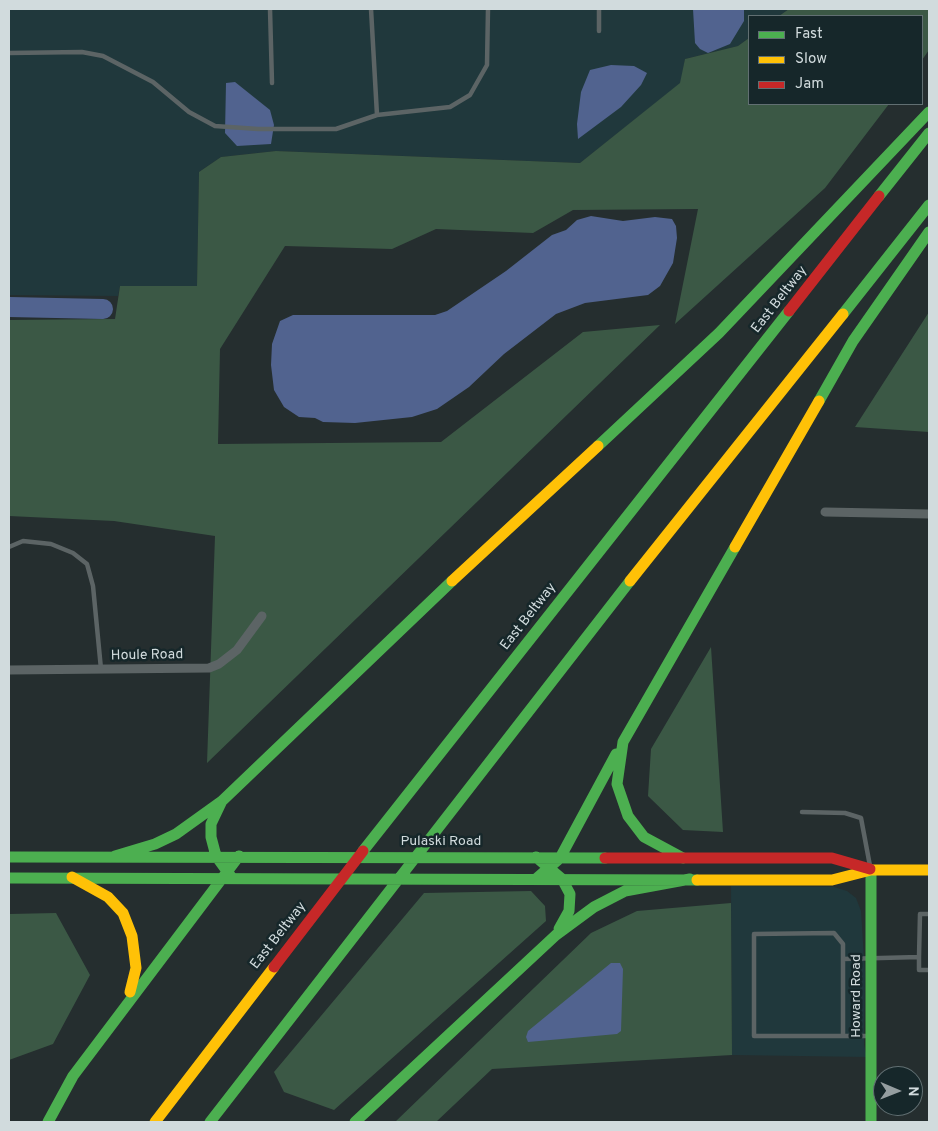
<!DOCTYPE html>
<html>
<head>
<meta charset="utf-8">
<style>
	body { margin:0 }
	#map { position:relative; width:938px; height:1131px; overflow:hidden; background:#252e2f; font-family:Overpass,sans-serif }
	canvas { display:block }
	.frame { position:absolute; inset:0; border:10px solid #d1dbdd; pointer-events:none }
	.legend { position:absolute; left:748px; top:15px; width:175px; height:90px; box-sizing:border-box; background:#16272a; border:1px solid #616f72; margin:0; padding:6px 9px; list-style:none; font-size:15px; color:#d1dbdd }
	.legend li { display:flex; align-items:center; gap:10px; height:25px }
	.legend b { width:25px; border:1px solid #616f72 }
	.north { position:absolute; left:873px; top:1066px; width:50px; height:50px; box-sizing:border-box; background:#16272a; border:1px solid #616f72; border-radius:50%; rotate:91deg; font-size:14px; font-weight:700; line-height:20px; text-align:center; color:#d1dbdd }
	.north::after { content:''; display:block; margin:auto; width:18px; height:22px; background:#959ea0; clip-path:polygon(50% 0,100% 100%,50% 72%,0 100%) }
</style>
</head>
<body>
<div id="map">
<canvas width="938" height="1131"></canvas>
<div class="frame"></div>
<ul class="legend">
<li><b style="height:6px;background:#4caf50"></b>Fast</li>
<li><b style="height:6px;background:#ffc107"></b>Slow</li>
<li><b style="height:6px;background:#c62828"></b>Jam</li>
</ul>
<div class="north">N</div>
</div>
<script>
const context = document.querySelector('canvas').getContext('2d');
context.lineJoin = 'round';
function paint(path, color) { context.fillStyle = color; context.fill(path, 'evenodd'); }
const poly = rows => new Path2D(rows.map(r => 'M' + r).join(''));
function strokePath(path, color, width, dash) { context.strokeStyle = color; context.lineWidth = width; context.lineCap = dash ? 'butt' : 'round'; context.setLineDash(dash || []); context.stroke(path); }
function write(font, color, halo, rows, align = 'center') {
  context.font = font + ' Overpass,sans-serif'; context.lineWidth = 5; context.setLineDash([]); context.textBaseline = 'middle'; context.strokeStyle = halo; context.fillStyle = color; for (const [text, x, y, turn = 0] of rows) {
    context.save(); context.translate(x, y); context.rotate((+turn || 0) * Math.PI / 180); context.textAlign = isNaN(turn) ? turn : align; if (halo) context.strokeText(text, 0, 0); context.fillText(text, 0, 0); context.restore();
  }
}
const built = poly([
	[9,9,789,9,779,16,749,16,749,38,738,46,685,59,681,83,580,163,276,151,221,157,199,172,197,286,120,286,118,296,9,295],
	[731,886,834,887,847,891,856,898,861,911,865,973,864,1045,867,1057,732,1055]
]);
const green = poly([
	[789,9,929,9,929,50,922,60,922,16,779,16],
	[749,38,749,104,889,104,825,188,675,324,698,209,573,210,533,233,436,229,392,249,285,246,220,349,218,444,441,442,583,332,660,325,207,763,215,536,114,521,9,516,9,320,115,319,120,286,197,286,199,172,221,157,276,151,580,163,680,83,685,59,738,46],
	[929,312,929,432,855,427],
	[711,647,723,832,683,830,648,796,651,749],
	[531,891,545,906,546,921,334,1110,284,1092,274,1072,424,893],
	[731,903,732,1055,492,1069,436,1122,395,1122,591,933,637,911],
	[56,913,90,975,53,1044,9,1060,9,914]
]);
const water = poly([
	[693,9,744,9,744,21,730,44,708,53,700,49,695,43],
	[611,65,634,66,647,73,641,85,621,107,578,139,577,124,581,92,590,70],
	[235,82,270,110,274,125,271,144,237,146,225,133,226,83],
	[591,216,623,221,655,217,672,219,676,226,677,238,673,263,660,286,648,295,585,303,556,314,504,354,469,387,437,409,412,417,355,423,323,422,315,418,299,417,284,407,274,390,271,365,272,344,280,321,293,315,435,315,447,311,506,271,552,235,566,230,577,220],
	[611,963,620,963,623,969,621,1031,617,1034,528,1042,526,1037,528,1031]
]);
const river = poly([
	[9,307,103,309]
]);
const lane = poly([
	[270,9,272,83],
	[371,9,377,115],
	[599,9,599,31],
	[9,53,82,52,103,56,153,82,189,112,215,126,258,129,336,129,377,115,450,107,470,95,487,65,488,9],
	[9,547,23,541,51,544,73,553,87,564,93,586,101,669],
	[802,812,845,813,861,818,870,866],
	[929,914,920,914,919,957,919,970,929,970],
	[843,1036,843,959],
	[871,1036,754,1036,754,934,834,933,843,944,843,959,919,957]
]);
const street = poly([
	[825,512,929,514],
	[9,670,209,668,219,664,237,650,262,616]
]);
const fast = poly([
	[879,196,929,133],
	[843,314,929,205],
	[819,401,853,341,929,232],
	[598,446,719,333,929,112],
	[221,803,211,824,211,837,216,856,232,878],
	[363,851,789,311],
	[115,856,155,844,176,834,222,801,452,581],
	[9,857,605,858],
	[536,857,562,879,570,894,569,911,559,929],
	[683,858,644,837,628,816,617,784,623,742,735,547],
	[871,870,871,1122],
	[9,878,697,880],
	[536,879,560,858,616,754],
	[48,1122,73,1076,239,856],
	[210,1122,630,581],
	[355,1122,556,935,594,907,625,891,690,879]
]);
const slow = poly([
	[735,547,819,401],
	[452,581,598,446],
	[630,581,843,314],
	[72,877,108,897,123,913,132,936,136,968,130,992],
	[697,880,832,880,871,870,929,870],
	[155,1122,274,967]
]);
const jam = poly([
	[789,311,879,196],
	[605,858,832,858,870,869],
	[274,967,363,851]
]);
const streetNames = [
	["East Beltway",780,300,-52],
	["East Beltway",529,617,-52],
	["Houle Road",147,656,-1],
	["Pulaski Road",441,842],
	["East Beltway",279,936,-52],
	["Howard Road",857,996,-90]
];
paint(built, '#20383c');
paint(green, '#3b5845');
paint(water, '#51638f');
strokePath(river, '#51638f', 20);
strokePath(lane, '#5c6465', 4.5);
strokePath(street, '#5c6465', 9);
strokePath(fast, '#4caf50', 11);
strokePath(slow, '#ffc107', 11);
strokePath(jam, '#c62828', 11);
write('14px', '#d1dbdd', '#16272a', streetNames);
</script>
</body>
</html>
